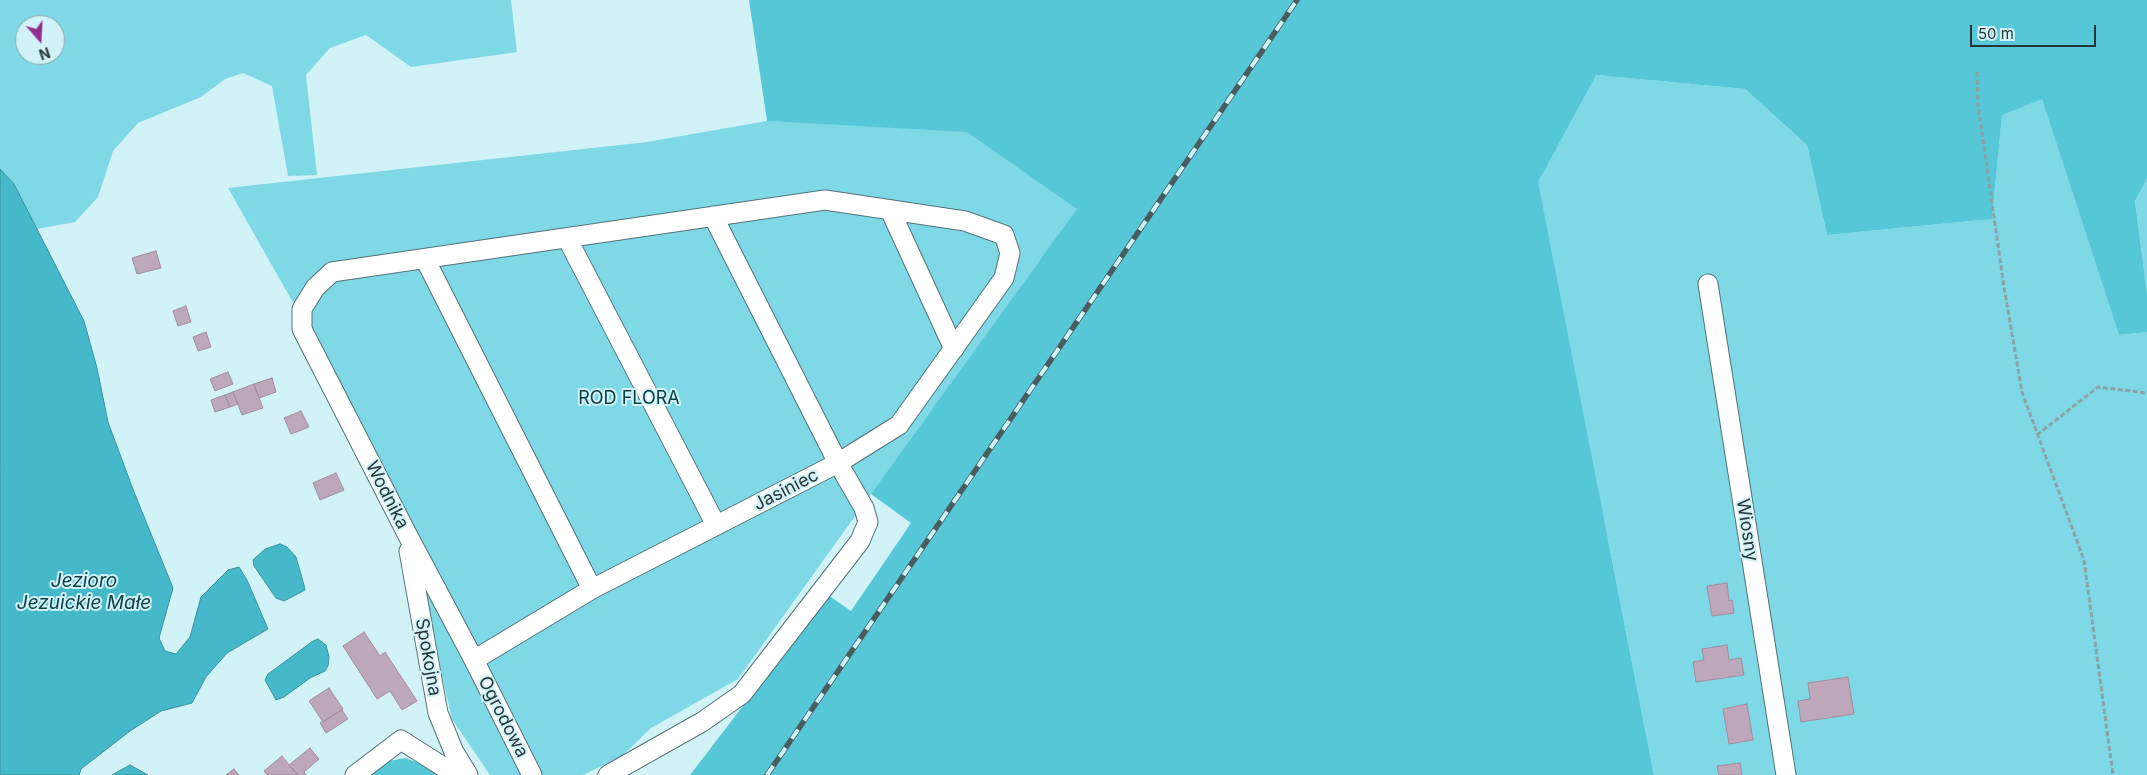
<!DOCTYPE html>
<html>
<head>
<meta charset="utf-8">
<style>
	body { margin:0 }
	#map { position:relative; width:2147px; height:775px; overflow:hidden; background:#d1f3f8; font-family:Inter,sans-serif }
	canvas { display:block }
	.north { position:absolute; left:15px; top:15px; width:50px; height:50px; box-sizing:border-box; background:#d1f3f8; border:1px solid #8da7ab; border-radius:50%; rotate:161deg; font-size:14px; font-weight:700; line-height:20px; text-align:center; color:#283638 }
	.north::after { content:''; display:block; margin:auto; width:18px; height:22px; background:#962e91; clip-path:polygon(50% 0,100% 100%,50% 72%,0 100%) }
	.scale { position:absolute; left:1970px; top:25px; width:126px; height:22px; box-sizing:border-box; border:2px solid #283638; border-top:0; padding-left:6px; font-size:15px; line-height:18px; white-space:nowrap; color:#283638; -webkit-text-stroke:4px #d1f3f8; paint-order:stroke }
</style>
</head>
<body>
<div id="map">
<canvas width="2147" height="775"></canvas>
<div class="north">N</div>
<div class="scale">50 m</div>
</div>
<script>
const context = document.querySelector('canvas').getContext('2d');
context.lineJoin = 'round';
function paint(path, color) { context.fillStyle = color; context.fill(path, 'evenodd'); }
const poly = rows => new Path2D(rows.map(r => 'M' + r).join(''));
function strokePath(path, color, width, dash) { context.strokeStyle = color; context.lineWidth = width; context.lineCap = dash ? 'butt' : 'round'; context.setLineDash(dash || []); context.stroke(path); }
function write(font, color, halo, rows, align = 'center') {
  context.font = font + ' Inter,sans-serif'; context.lineWidth = 4; context.setLineDash([]); context.textBaseline = 'middle'; context.strokeStyle = halo; context.fillStyle = color; for (const [text, x, y, turn = 0] of rows) {
    context.save(); context.translate(x, y); context.rotate((+turn || 0) * Math.PI / 180); context.textAlign = isNaN(turn) ? turn : align; if (halo) context.strokeText(text, 0, 0); context.fillText(text, 0, 0); context.restore();
  }
}
const green = poly([
	[0,0,511,0,517,52,411,67,366,35,330,48,306,75,317,175,288,176,272,86,243,73,225,79,201,97,138,123,113,151,98,197,75,222,37,229,14,184,0,169],
	[25,25,55,25,55,55,25,55],
	[1597,75,1745,89,1807,145,1827,235,1992,219,2002,114,2042,98,2119,335,2147,332,2147,775,1654,775,1608,539,987,489],
	[767,121,969,127,1081,211,871,494,738,679,651,728,622,756,583,775,490,775,452,719,408,526,308,329,228,188,647,142],
	[2147,179,2147,294,2135,201]
]);
const forest = poly([
	[749,0,2147,0,2147,179,2135,201,2147,294,2147,332,2119,335,2042,99,2002,115,1992,219,1827,235,1807,145,1745,89,1596,75,1538,182,1654,775,690,775,828,595,851,611,911,523,871,494,1077,209,967,132,767,121],
	[405,758,427,766,439,775,367,775,383,762]
]);
const water = poly([
	[0,169,14,184,84,321,97,368,108,422,134,492,173,588,159,638,165,651,176,654,190,637,201,597,228,570,239,567,247,580,268,629,227,653,206,677,192,703,161,711,130,731,81,769,79,775,0,775,0,169],
	[280,544,287,547,296,557,304,585,305,590,284,601,276,598,254,566,253,560,265,549,280,544],
	[318,639,326,645,329,657,328,666,325,671,310,678,284,697,276,700,265,680,268,674,313,641,318,639],
	[130,765,148,775,112,775,130,765]
]);
const building = poly([
	[156,251,161,268,137,274,132,258,156,251],
	[186,306,191,322,178,326,173,311,186,306],
	[206,332,211,347,198,351,193,337,206,332],
	[228,372,233,384,215,391,210,379,228,372],
	[272,378,276,392,259,398,254,384,272,378],
	[254,384,263,408,242,415,233,392,254,384],
	[233,392,238,404,230,407,225,395,233,392],
	[225,395,230,407,215,412,211,400,225,395],
	[301,411,309,427,291,434,284,418,301,411],
	[336,473,344,490,320,500,313,483,336,473],
	[1727,583,1729,601,1732,600,1734,613,1712,616,1707,586,1727,583],
	[364,632,380,656,385,652,417,701,402,710,390,691,377,699,343,646,364,632],
	[1727,645,1729,660,1741,658,1744,675,1696,682,1693,662,1704,660,1702,649,1727,645],
	[1848,677,1854,714,1801,722,1798,701,1810,699,1808,683,1848,677],
	[329,688,343,709,323,722,309,701,329,688],
	[1747,704,1753,740,1729,744,1723,709,1747,704],
	[342,710,348,719,326,733,320,723,342,710],
	[310,748,319,759,304,772,306,775,298,775,289,765,310,748],
	[282,756,289,765,298,775,267,775,264,771,282,756],
	[1740,763,1742,775,1719,775,1717,766,1740,763],
	[234,769,239,775,226,775,234,769]
]);
const path = poly([
	[1977,72,1978,105,2004,287,2022,392,2084,560,2113,775],
	[2037,435,2098,387,2147,393]
]);
const minor = poly([
	[890,210,954,349],
	[567,238,716,525],
	[425,259,592,589],
	[1708,284,1786,775],
	[409,551,438,713,454,752,468,775],
	[474,660,592,589,838,463,899,425,1004,278,1010,253,1004,235,965,221,825,200,332,272,315,288,302,309,302,329,406,532,474,660,532,775],
	[355,775,401,740,456,775],
	[608,775,702,722,742,694,860,541,868,522,864,508,838,463,713,216]
]);
const rail = poly([
	[767,775,1297,0]
]);
const parkNames = [
	["ROD FLORA",629,399]
];
const streetNames = [
	["Jasiniec",786,490,-27],
	["Wodnika",387,495,63],
	["Wiosny",1747,530,81],
	["Spokojna",428,657,80],
	["Ogrodowa",503,717,63]
];
const waterNames = [
	["Jezioro",84,581],
	["Jezuickie Małe",84,603]
];
paint(green, '#7ed8e6');
paint(forest, '#55c7d7');
paint(water, '#45b9c9');
strokePath(water, '#3c929e', 1);
paint(building, '#bda7ba');
strokePath(building, '#a28d9f', 1);
strokePath(minor, '#537277', 21);
strokePath(path, '#89a3a6', 3, [5, 2.5]);
strokePath(minor, '#fff', 19);
strokePath(rail, '#4a5c5f', 5.5);
strokePath(rail, '#d1f3f8', 4, [11]);
write('18px', '#073d44', '#d1f3f8', parkNames);
write('18px', '#283638', '#d1f3f8', streetNames);
write('italic 19px', '#0c4148', '#d1f3f8', waterNames);
</script>
</body>
</html>
